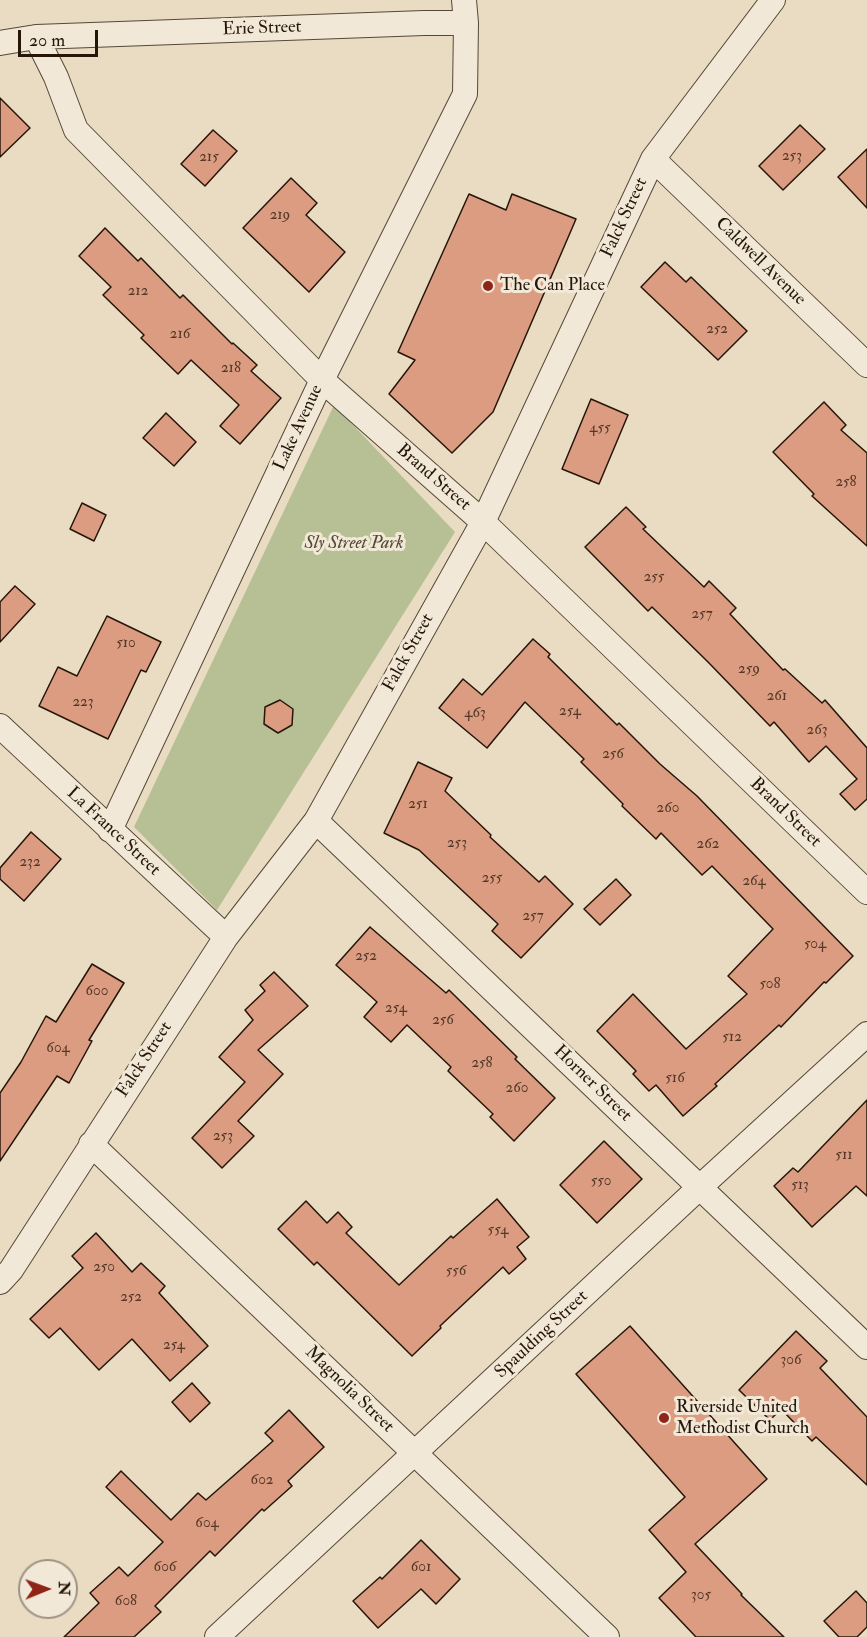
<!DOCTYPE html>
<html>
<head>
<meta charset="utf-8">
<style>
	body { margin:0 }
	#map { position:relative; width:867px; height:1637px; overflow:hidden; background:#eadcc2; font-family:"IM FELL Double Pica",serif }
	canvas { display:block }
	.north { position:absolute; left:18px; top:1559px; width:60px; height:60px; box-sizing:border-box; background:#f1e8d7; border:2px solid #9f9485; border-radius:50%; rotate:89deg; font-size:16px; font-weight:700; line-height:24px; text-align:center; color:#251609 }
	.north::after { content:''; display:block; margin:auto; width:21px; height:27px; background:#8f2418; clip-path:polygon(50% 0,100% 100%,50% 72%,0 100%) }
	.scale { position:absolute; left:18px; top:30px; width:80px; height:27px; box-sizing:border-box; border:3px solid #251609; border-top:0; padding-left:8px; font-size:18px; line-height:21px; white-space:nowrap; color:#251609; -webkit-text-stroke:4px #f1e8d7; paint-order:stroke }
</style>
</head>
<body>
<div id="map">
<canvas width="867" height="1637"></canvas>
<div class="north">N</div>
<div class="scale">20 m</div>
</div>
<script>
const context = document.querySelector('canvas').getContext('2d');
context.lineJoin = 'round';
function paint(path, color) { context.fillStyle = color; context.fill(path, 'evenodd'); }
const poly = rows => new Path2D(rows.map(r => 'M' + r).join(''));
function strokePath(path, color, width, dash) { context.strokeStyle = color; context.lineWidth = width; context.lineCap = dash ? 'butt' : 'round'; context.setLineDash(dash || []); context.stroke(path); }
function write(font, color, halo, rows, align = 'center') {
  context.font = font + ' "IM FELL Double Pica",serif'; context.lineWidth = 6; context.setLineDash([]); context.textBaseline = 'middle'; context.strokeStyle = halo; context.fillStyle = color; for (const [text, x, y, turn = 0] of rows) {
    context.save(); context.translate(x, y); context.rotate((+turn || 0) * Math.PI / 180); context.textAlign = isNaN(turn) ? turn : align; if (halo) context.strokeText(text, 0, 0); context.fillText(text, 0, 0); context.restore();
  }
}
const green = poly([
	[334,405,455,532,217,910,134,827]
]);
const building = poly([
	[0,98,30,128,0,157,0,98],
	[800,125,825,149,783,190,759,166,800,125],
	[213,130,237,151,205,186,181,164,213,130],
	[867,149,867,208,838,177,867,149],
	[291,178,317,203,306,215,345,252,309,292,243,228,291,178],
	[469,194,506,210,512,194,576,219,493,412,452,453,389,394,415,360,398,352,469,194],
	[105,228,138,261,141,258,180,298,183,295,232,344,233,343,257,365,251,371,281,398,240,444,220,426,239,405,191,360,178,374,141,338,144,335,103,295,111,287,79,256,105,228],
	[665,262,686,282,691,277,747,331,718,360,641,287,665,262],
	[591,399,628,415,599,484,562,469,591,399],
	[824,402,846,425,841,430,867,453,867,546,812,496,814,494,773,452,824,402],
	[166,413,196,442,174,466,143,438,166,413],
	[82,503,106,515,94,541,70,529,82,503],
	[626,507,646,527,643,529,704,587,709,581,736,608,730,614,783,670,785,669,822,703,825,700,867,748,867,799,855,810,840,794,857,779,826,746,809,762,774,722,770,726,708,662,652,607,648,611,585,547,626,507],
	[15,586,35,604,0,642,0,602,15,586],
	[107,616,161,642,146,672,141,670,108,739,39,706,58,667,77,676,107,616],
	[533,639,550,654,548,657,617,725,619,723,660,764,697,796,853,956,826,983,824,982,781,1027,779,1025,715,1084,717,1086,683,1116,656,1085,649,1091,633,1074,636,1071,597,1031,633,994,686,1049,747,994,728,976,773,929,712,866,702,875,661,833,656,839,622,806,623,804,581,762,584,759,525,702,487,748,439,708,463,679,482,695,533,639],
	[280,700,293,709,292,725,278,733,264,724,265,707,280,700],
	[418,762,452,778,445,791,491,835,490,837,539,882,545,876,573,904,521,958,492,931,498,924,419,850,384,833,418,762],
	[31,832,61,859,24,901,0,879,0,868,31,832],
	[616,879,631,895,600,925,584,909,616,879],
	[370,927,446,993,449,990,517,1057,515,1059,555,1098,514,1141,490,1117,493,1114,448,1071,451,1067,407,1025,391,1042,364,1017,377,1002,336,965,370,927],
	[92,964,124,983,89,1040,92,1041,69,1083,57,1076,0,1161,0,1093,21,1062,46,1016,56,1022,92,964],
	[274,972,308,1006,258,1050,283,1074,238,1121,254,1136,222,1168,192,1138,245,1082,219,1057,253,1020,245,1010,265,991,260,985,274,972],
	[867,1100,867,1196,856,1186,812,1227,774,1186,793,1168,798,1172,867,1100],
	[604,1141,642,1179,597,1223,560,1185,604,1141],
	[497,1199,529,1237,517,1247,526,1259,509,1274,503,1267,440,1326,441,1328,412,1356,317,1262,314,1265,278,1229,306,1201,327,1223,338,1212,352,1227,346,1233,399,1285,451,1236,453,1238,497,1199],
	[96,1233,132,1272,141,1263,165,1286,159,1293,208,1346,170,1381,132,1339,99,1370,60,1328,49,1338,30,1319,83,1268,72,1256,96,1233],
	[630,1326,767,1479,695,1544,742,1594,741,1595,784,1637,696,1637,659,1598,686,1572,649,1530,685,1497,576,1374,630,1326],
	[796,1331,827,1361,820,1368,867,1417,867,1485,816,1437,812,1441,781,1409,770,1420,739,1390,796,1331],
	[192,1383,210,1403,190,1422,172,1402,192,1383],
	[289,1410,324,1447,288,1481,292,1486,264,1511,262,1509,215,1556,210,1551,155,1606,161,1612,134,1637,64,1637,99,1603,90,1593,119,1567,128,1576,163,1542,106,1487,121,1471,171,1520,198,1493,206,1500,273,1441,265,1433,289,1410],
	[421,1540,460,1579,436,1604,421,1589,378,1628,353,1601,380,1577,382,1579,421,1540],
	[856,1591,867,1603,867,1627,857,1637,839,1637,824,1621,856,1591]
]);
const minor = poly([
	[36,37,56,77,76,130,322,380,483,522,867,892],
	[0,43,36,37,424,23,466,23,464,0],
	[653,159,867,365],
	[0,726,226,937],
	[316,821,867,1347],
	[110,830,322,380,465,94,466,23],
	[91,1144,607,1637],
	[0,1282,11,1270,226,937,316,821,483,522,653,159,773,0],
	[217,1637,700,1187,867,1034]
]);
const markers = [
	[488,286,6,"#8f2418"],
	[664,1418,6,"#8f2418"]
];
const numberNames = [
	["253",792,157],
	["215",209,158],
	["219",280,216],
	["212",138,292],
	["252",717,330],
	["216",180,335],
	["218",231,369],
	["455",600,429],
	["258",846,483],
	["255",654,578],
	["257",702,615],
	["510",126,644],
	["259",749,670],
	["261",777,697],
	["223",83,703],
	["254",570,712],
	["463",475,714],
	["263",817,731],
	["256",613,755],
	["251",418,805],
	["260",668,809],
	["253",457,844],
	["262",708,845],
	["232",30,863],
	["255",492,879],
	["264",754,882],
	["257",533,917],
	["504",815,945],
	["252",366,957],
	["508",770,985],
	["600",97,992],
	["254",396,1009],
	["256",443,1021],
	["512",732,1038],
	["604",58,1049],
	["258",482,1064],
	["516",675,1079],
	["260",517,1089],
	["253",223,1137],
	["511",844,1156],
	["550",601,1182],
	["513",800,1186],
	["554",498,1231],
	["250",104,1268],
	["556",456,1272],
	["252",131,1298],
	["254",174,1346],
	["306",791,1361],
	["602",262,1481],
	["604",207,1524],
	["606",165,1568],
	["601",421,1568],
	["305",701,1596],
	["608",126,1602]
];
const streetNames = [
	["Erie Street",262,29,-2],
	["Falck Street",625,218,-65],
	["Caldwell Avenue",760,262,44],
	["Lake Avenue",299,428,-65],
	["Brand Street",433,478,41],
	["Falck Street",409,653,-61],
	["Brand Street",785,813,44],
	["La France Street",113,832,43],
	["Falck Street",145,1060,-57],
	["Horner Street",592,1084,44],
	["Spaulding Street",542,1335,-43],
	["Magnolia Street",349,1390,44]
];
const poiNames = [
	["The Can Place",500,286],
	["Riverside United",676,1408],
	["Methodist Church",676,1429]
];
const parkNames = [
	["Sly Street Park",354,544]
];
paint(green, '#b6c094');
paint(building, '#dc9c81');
strokePath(building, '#251609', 1.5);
strokePath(minor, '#564837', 26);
strokePath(minor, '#f1e8d7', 24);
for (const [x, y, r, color] of markers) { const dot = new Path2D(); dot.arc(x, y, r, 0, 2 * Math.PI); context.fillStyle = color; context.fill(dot); strokePath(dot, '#f1e8d7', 2); }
write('15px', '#533827', null, numberNames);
write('18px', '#251609', '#f1e8d7', streetNames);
write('18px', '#251609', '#f1e8d7', poiNames, 'left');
write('italic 18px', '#504933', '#f1e8d7', parkNames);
</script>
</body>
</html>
